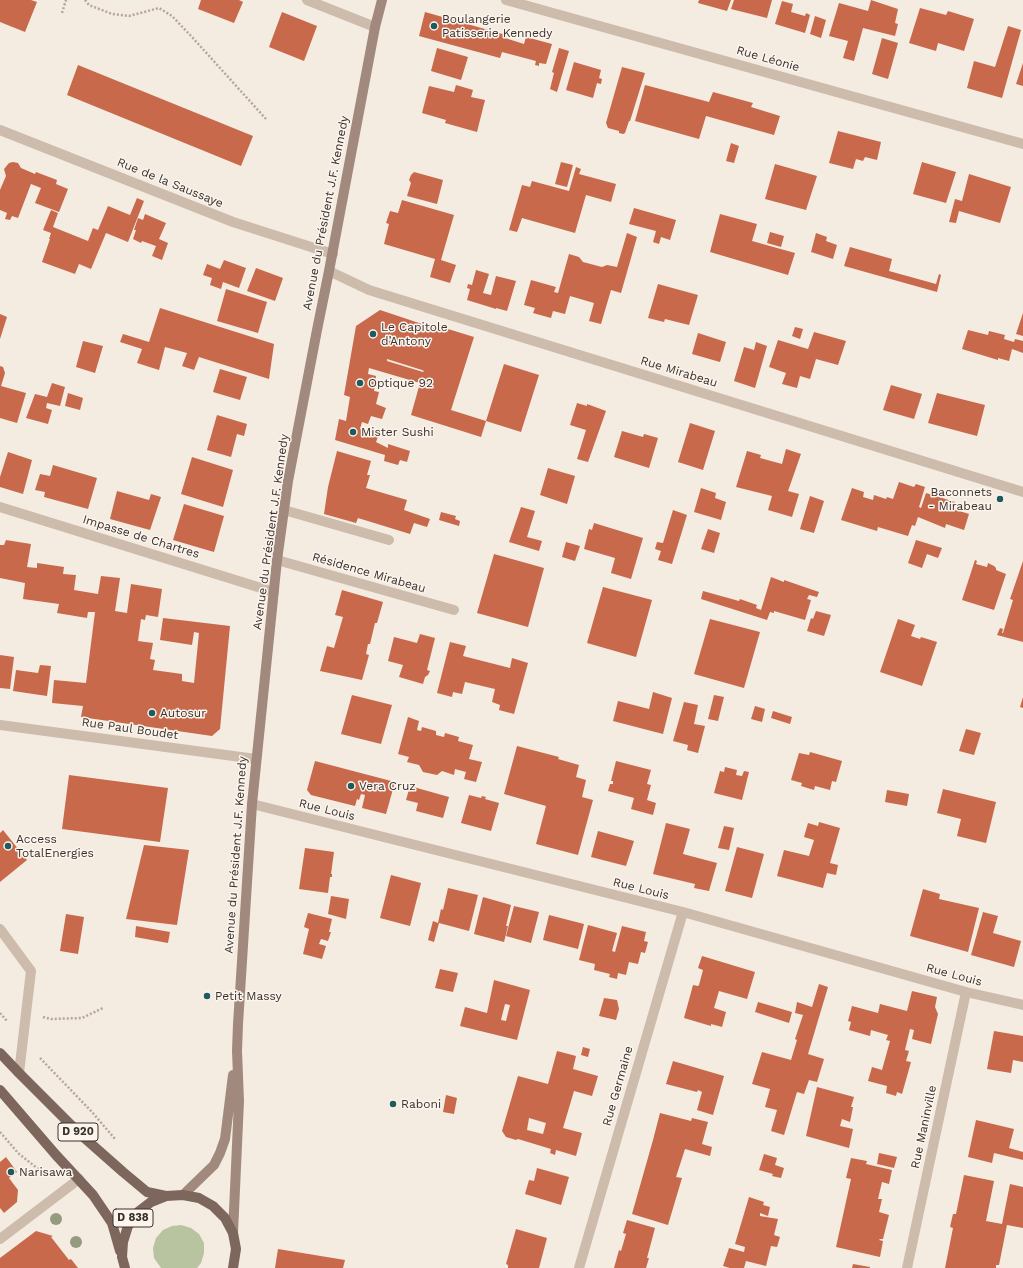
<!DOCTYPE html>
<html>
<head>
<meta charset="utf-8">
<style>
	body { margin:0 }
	canvas { display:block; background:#f4ebe1 }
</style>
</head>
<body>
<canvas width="1023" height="1268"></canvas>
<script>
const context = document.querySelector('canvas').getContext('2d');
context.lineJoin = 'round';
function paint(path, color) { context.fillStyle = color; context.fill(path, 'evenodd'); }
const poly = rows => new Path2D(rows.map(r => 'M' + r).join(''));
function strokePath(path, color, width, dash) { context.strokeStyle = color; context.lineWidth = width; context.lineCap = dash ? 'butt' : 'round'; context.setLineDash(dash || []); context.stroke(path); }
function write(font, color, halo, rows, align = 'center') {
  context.font = font + ' "Work Sans",sans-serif'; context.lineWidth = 3; context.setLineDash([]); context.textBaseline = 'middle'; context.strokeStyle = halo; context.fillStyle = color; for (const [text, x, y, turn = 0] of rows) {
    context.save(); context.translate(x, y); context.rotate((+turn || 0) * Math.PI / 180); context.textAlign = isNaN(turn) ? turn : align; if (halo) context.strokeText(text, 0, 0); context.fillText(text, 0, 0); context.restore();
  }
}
const green = poly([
	[181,1225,191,1228,199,1234,204,1243,204,1253,201,1263,197,1268,161,1268,154,1258,153,1248,156,1238,163,1230,172,1226]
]);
const building = poly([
	[0,0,31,0,37,2,25,32,0,22],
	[201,0,239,0,243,2,234,23,198,9],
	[699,0,731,0,727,11,698,3],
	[734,0,772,0,767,18,731,9],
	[871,0,898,9,895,23,898,24,895,36,863,28,854,61,843,58,848,41,829,36,839,3,868,11],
	[782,1,793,4,791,12,805,16,806,13,810,15,805,33,775,24],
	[920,8,946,15,948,11,974,19,964,51,938,43,936,51,909,43],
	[282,12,317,26,304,61,269,47],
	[425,12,506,35,505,38,524,44,526,37,552,44,546,64,539,63,539,66,535,65,536,61,502,52,500,58,419,36],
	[815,16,826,20,821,38,810,34],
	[1008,26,1021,30,1002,98,967,88,974,61,995,67],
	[882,38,898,43,888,79,872,74],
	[437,48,468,57,461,80,431,71],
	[559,48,569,51,557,92,550,89,554,73,552,72],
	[574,62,601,70,599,78,602,79,601,84,597,83,593,98,566,90],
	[1023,63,1023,86,1016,84],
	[78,65,253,136,241,166,67,95],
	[622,67,645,73,630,121,629,121,625,133,623,134,619,133,619,131,608,128,606,123],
	[456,85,473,90,471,97,485,100,477,132,445,123,446,120,422,113,429,86,454,92],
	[645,85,709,102,713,92,753,103,751,107,780,116,774,135,706,116,699,139,635,121],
	[838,131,881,142,877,160,865,157,863,161,856,159,853,169,829,163],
	[731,143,739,146,734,163,726,161],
	[13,162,18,163,21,168,35,174,36,172,57,180,56,184,68,189,59,212,35,203,41,188,31,184,18,218,12,216,10,220,5,219,7,213,0,210,0,190,6,176,4,169,9,163],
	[561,162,573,165,567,187,555,184],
	[922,162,956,172,946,203,913,194],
	[775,164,817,176,806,210,765,199],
	[576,167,581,169,579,174,616,184,611,202,586,195,575,233,522,218,517,232,509,230,522,185,530,187,532,181,569,191],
	[414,172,443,180,437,204,407,196,411,183,409,180,411,175],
	[969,174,1011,187,1000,223,959,211,956,223,949,222,955,199,962,201],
	[137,198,144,201,128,242,106,233,91,269,79,264,75,274,42,262,50,239,49,239,51,233,43,230,51,210,58,213,53,227,88,241,93,228,98,230,108,206,130,215],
	[402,200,454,215,441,260,456,265,450,283,430,277,435,259,384,244,389,224,386,223,390,211,398,213],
	[634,208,676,220,670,240,661,237,659,244,653,242,656,231,629,224],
	[145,214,166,223,159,239,168,243,162,260,152,256,156,246,142,241,141,243,133,239,136,230,134,230,138,218,143,220],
	[720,214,757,224,752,241,795,253,788,275,710,252],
	[770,232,784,236,781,247,767,243],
	[627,233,637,237,621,293,611,290,601,324,589,321,594,303,570,296,565,314,553,311,551,318,533,313,535,308,524,305,531,280,556,287,554,292,558,293,569,254,579,257,583,262,602,267,607,265,617,267],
	[816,233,827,237,826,241,837,245,833,259,811,252],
	[850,247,892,259,889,271,936,284,939,274,941,275,937,292,844,266],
	[224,260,246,268,239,288,223,282,221,289,210,285,212,278,203,275,207,264,220,269],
	[256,268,283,278,275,301,247,291],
	[476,270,489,274,483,293,491,295,496,276,516,281,507,311,496,308,496,309,467,300,470,289,467,288,468,284,472,285],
	[658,284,698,295,689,325,665,319,664,322,648,318],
	[226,289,267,302,258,333,217,321],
	[160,308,274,344,269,379,199,357,194,370,182,366,187,353,165,347,159,370,137,363,142,349,120,342,123,334,149,342],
	[380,310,434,328,435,325,474,337,451,410,486,421,481,437,411,415,420,383,369,368,368,374,376,376,374,391,379,392,376,404,386,408,382,419,371,416,368,424,362,422,360,429,379,434,376,442,388,448,388,444,410,451,407,462,400,460,398,465,384,461,385,455,335,440,339,419,346,421,350,397,344,395,356,326],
	[387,359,422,370,424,371,423,372,387,361],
	[1023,313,1023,336,1016,334],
	[0,314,7,317,0,339],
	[795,327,803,329,800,339,792,336],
	[968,330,988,335,989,331,1005,335,1004,339,1014,342,1015,339,1023,341,1023,353,1012,349,1009,361,998,358,998,360,962,349],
	[814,332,846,341,838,365,816,359,810,379,800,376,797,388,782,384,786,373,769,367,778,340,808,349],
	[698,333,726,342,720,362,692,354],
	[83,341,103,346,95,373,76,367],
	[756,342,767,346,755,388,734,381,744,347,754,350],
	[504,364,539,375,521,432,486,421],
	[0,366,3,367,5,373,1,386,26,393,17,423,0,418],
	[220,369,247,377,240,400,213,392],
	[52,383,65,387,60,406,47,403,46,408,52,410,48,424,26,418,35,394,47,397],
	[891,385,922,394,914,419,883,410],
	[68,393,83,398,80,410,65,406],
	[937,393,985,405,977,436,928,423],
	[577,403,587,406,587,404,606,411,588,462,577,459,586,430,570,425],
	[217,415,247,424,244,436,237,434,231,457,207,450],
	[690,423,715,431,703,470,678,462],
	[622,431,643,437,644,434,658,438,649,468,614,457],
	[786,449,801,454,788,491,799,494,792,517,768,510,772,496,736,487,747,451,761,455,760,458,782,464],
	[337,451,371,461,367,475,370,475,366,488,407,500,404,510,430,519,427,527,414,523,410,534,358,518,356,523,324,514,328,487],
	[8,452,32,460,23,494,0,487,0,477],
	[192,457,233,470,223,507,181,494],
	[53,465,97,478,88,509,44,497,45,492,35,490,40,474,50,476],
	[548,468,575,476,567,504,540,495],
	[899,482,914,487,916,484,925,487,919,507,921,508,926,493,955,502,953,509,969,514,964,530,946,524,945,528,918,517,915,526,912,525,908,536,878,527,877,531,841,520,852,488,864,492,863,497,873,500,874,495,886,499,887,497,893,499],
	[701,488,716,493,715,498,726,502,721,520,694,512],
	[117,491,149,500,151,494,161,497,150,530,110,519],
	[810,496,824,501,814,533,800,529],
	[184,504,224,516,214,552,173,540],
	[521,507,535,511,527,537,542,541,539,551,509,542],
	[673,510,687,515,672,564,658,560,661,551,655,549,657,542,663,543],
	[441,512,456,516,455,519,460,521,459,526,439,520],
	[594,523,643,538,631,579,611,573,615,558,584,549,589,529,592,530],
	[708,529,720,533,714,553,701,549],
	[6,540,31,544,27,567,37,568,37,563,64,567,63,574,76,575,74,590,98,594,101,576,120,578,115,611,127,613,131,584,162,589,158,617,146,615,145,620,141,619,138,641,153,643,150,659,155,660,153,670,182,674,182,681,194,683,199,633,194,632,192,645,160,640,163,618,230,626,220,729,212,736,81,717,83,706,52,703,54,680,86,683,95,612,88,612,87,618,57,613,59,604,23,599,25,583,0,578,0,545,4,545],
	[916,540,942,548,938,558,927,554,922,568,908,563],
	[566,542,580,546,575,561,562,557],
	[494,554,544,568,528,627,477,613],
	[975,560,977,561,976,564,987,567,988,563,994,566,996,568,996,570,1006,574,994,610,962,600],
	[1023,561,1023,642,997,635,1000,628,1003,629,1002,633,1003,633,1013,600,1010,599],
	[771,577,784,582,784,580,819,592,817,597,809,595,807,599,811,600,805,620,774,611,774,613,770,612,767,620,701,599,703,591,739,601,740,599,757,605,756,608,761,610],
	[603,587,652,600,636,657,587,643],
	[342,590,383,602,377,623,375,623,370,644,368,644,366,654,369,655,362,680,320,671,327,646,334,648,343,617,335,615],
	[816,611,831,615,824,636,807,631,811,618,813,619],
	[710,619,760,632,744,688,694,674],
	[898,619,915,625,911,636,920,639,921,637,937,642,922,686,880,672],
	[420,634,435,638,427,670,430,671,428,675,425,677,423,684,399,677,403,665,388,661,394,637,417,643],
	[450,642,466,646,463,656,510,668,512,658,528,663,514,714,499,710,500,705,492,702,495,689,465,682,462,694,453,692,452,697,437,693],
	[0,655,14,657,10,689,0,688],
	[40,665,51,666,47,696,13,691,16,670,38,673],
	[653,692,672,698,663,734,613,721,618,701,649,709],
	[352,695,392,705,381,744,341,734],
	[714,695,724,697,718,721,708,719],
	[1023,697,1023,708,1020,707],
	[684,702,698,705,694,724,705,726,698,753,687,750,688,745,673,741],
	[755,706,765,709,762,722,751,719],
	[773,711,792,717,790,724,771,718],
	[408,717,419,721,417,730,421,731,422,727,436,731,436,735,444,737,445,733,459,737,458,741,473,745,469,759,482,762,476,782,464,779,466,772,455,769,454,775,442,771,437,775,423,772,419,765,407,762,409,757,398,754],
	[966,729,981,733,974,755,959,751],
	[517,746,559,757,558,759,579,765,576,777,586,780,582,797,593,800,578,855,536,844,546,806,504,794],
	[810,752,842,761,836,782,832,781,830,790,815,786,814,790,801,786,802,783,791,780,799,753,809,755],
	[315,761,395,782,386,814,362,808,365,795,361,794,359,800,357,799,355,806,311,795,307,790],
	[616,761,651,770,647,784,651,785,647,800,656,803,653,815,631,809,634,798,608,791,610,784,613,784,613,781,611,781],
	[725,767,737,770,736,775,742,776,744,771,749,772,742,800,714,793,720,771,724,772],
	[69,775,168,788,160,842,62,829],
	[410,786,449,797,443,818,416,811,418,803,406,800],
	[943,789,996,802,986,843,957,836,961,819,937,813],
	[887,790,909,794,907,806,885,802],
	[469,795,481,798,482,796,486,797,485,799,499,803,491,831,461,823],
	[819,822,840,828,830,863,838,865,836,875,827,873,823,888,777,876,784,850,809,856,814,840,804,837,808,823,818,826],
	[666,823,690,829,683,854,717,863,709,891,694,888,695,884,653,874],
	[724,826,734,828,729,850,718,848],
	[3,830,27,860,0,882,0,833],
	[598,831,634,841,626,866,591,857],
	[144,845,189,850,177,925,126,919],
	[737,847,764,854,752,898,725,891],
	[305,848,334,852,331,874,332,874,332,877,330,877,328,893,299,889],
	[391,875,421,883,410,926,380,918],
	[448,888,478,895,469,931,439,923,434,942,428,940,433,921,438,923,441,909,443,910],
	[923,889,940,894,939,899,979,908,968,952,910,936],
	[331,896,349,899,346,919,328,914],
	[483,897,511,905,506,926,508,926,504,942,474,934],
	[514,906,539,912,531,943,506,936],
	[983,912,998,916,993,933,1021,941,1014,967,971,955],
	[308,913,332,919,329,932,331,932,328,941,321,939,319,944,326,946,322,959,303,954,309,929,304,927],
	[66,914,84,917,78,954,60,951],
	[549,915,584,924,578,949,543,940],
	[588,925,617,933,612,951,615,952,622,926,646,932,644,941,648,942,645,953,641,952,638,964,629,962,626,975,618,973,617,979,609,977,610,974,594,970,595,964,579,960],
	[136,926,170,932,168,943,135,937],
	[702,956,755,972,747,999,719,991,714,1008,726,1012,722,1027,711,1024,711,1026,684,1018,693,985,698,986,699,985,703,970,698,968],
	[440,969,458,973,453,992,435,988],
	[494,980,530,990,517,1040,460,1026,465,1007,487,1013],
	[505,1004,510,1005,506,1021,501,1020],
	[819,984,828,987,808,1054,824,1059,817,1082,809,1080,804,1094,797,1092,784,1135,771,1131,777,1110,765,1107,770,1089,752,1084,762,1052,791,1060,797,1040,795,1039,803,1015,795,1013,797,1002,812,1007],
	[912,991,937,997,935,1007,938,1014,931,1044,912,1039,914,1030,910,1029,905,1050,909,1051,906,1061,911,1062,902,1094,897,1092,896,1096,886,1093,887,1086,868,1081,872,1067,882,1070,890,1041,886,1040,888,1035,871,1030,870,1036,849,1030,851,1022,848,1021,852,1006,878,1013,880,1004,907,1011],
	[604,998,617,1000,619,1009,616,1020,599,1016],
	[758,1002,792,1012,789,1023,755,1012],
	[994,1031,1023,1036,1023,1062,1013,1060,1011,1073,987,1069],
	[583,1047,590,1049,588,1057,581,1055],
	[557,1051,576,1056,573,1069,598,1076,592,1096,574,1091,563,1128,582,1133,576,1156,556,1150,555,1155,550,1153,551,1149,518,1139,516,1140,506,1137,502,1131,518,1076,548,1084],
	[529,1118,546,1123,543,1134,527,1130],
	[673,1061,724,1076,713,1115,697,1110,702,1092,698,1090,697,1092,666,1084],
	[817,1087,854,1097,851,1107,853,1107,850,1122,842,1119,840,1126,853,1129,849,1148,806,1136],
	[446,1095,457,1098,454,1114,443,1112],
	[660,1113,691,1121,692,1118,708,1122,702,1144,712,1147,710,1156,685,1149,676,1177,682,1178,668,1225,632,1214,653,1140],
	[976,1120,1014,1129,1009,1148,1023,1152,1023,1160,994,1153,992,1163,968,1157],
	[879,1153,897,1157,894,1168,877,1164],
	[764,1154,777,1158,775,1165,784,1168,781,1178,772,1176,773,1174,759,1170],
	[6,1157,17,1172,9,1178,18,1190,17,1202,4,1213,0,1208,0,1162],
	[851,1158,867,1161,866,1164,892,1170,889,1184,882,1182,878,1199,882,1199,879,1212,889,1215,883,1239,880,1239,879,1240,883,1241,880,1257,836,1247,851,1179,846,1178],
	[537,1168,569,1177,561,1205,525,1194,529,1180,534,1181],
	[964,1175,994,1181,986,1221,1002,1224,1010,1184,1023,1187,1023,1228,1007,1225,999,1265,996,1265,996,1268,945,1268,953,1228,950,1227,953,1214,956,1214],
	[749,1197,764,1202,763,1205,770,1207,768,1216,760,1213,760,1216,778,1219,774,1235,780,1237,777,1247,771,1246,766,1266,746,1261,744,1268,730,1268,723,1266,729,1248,744,1252,745,1247,735,1244],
	[627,1220,655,1228,647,1258,649,1258,646,1268,614,1268,619,1250,621,1251,626,1234,623,1233],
	[516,1229,547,1238,539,1268,508,1268,508,1265,506,1264],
	[36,1231,53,1236,51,1237,69,1260,71,1259,78,1268,0,1268,0,1258],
	[278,1249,345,1260,343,1268,275,1268],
	[853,1264,870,1267,870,1268,852,1268]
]);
const path = poly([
	[85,0,89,5,112,14,129,16,159,8,172,16,192,37,266,119],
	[62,13,66,0],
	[0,1013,7,1021],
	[43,1017,51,1019,82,1018,103,1008],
	[40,1058,92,1112,115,1139],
	[0,1132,18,1153,42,1172,50,1176]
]);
const lane = poly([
	[284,510,389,540],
	[277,560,454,610],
	[0,929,31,971,19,1073]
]);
const street = poly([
	[307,0,375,27],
	[506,0,1023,144],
	[0,130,233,222,333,254],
	[329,271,369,290,1023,492],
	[0,507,274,592],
	[0,725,256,759],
	[252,804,683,912,966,992,1023,1005],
	[0,1239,79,1179],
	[579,1268,683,912],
	[907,1268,966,992]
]);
const secondary = poly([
	[183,1195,214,1165,220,1153,225,1139,233,1075],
	[233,1233,239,1101,237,1051,238,1024,252,804,277,560,288,481,317,330,329,271,375,27,382,0]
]);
const primary = poly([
	[0,1053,19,1073,80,1134,123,1172,147,1192,166,1196],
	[0,1090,56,1155,93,1195,112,1223,120,1251],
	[125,1268,122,1257,123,1242,128,1226,138,1212,151,1202,166,1196,183,1195,199,1198,213,1206,225,1218,233,1233,236,1249,233,1268]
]);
const trees = [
	[56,1219],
	[76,1242]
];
const markers = [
	[434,26,4,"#1f5a5e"],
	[373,334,4,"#1f5a5e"],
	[360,383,4,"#1f5a5e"],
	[353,432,4,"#1f5a5e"],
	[1000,499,4,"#1f5a5e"],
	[152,713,4,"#1f5a5e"],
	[351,786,4,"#1f5a5e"],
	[8,846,4,"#1f5a5e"],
	[207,996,4,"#1f5a5e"],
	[393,1104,4,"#1f5a5e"],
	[11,1172,4,"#1f5a5e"]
];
const shields = [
	[78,1132,40],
	[133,1218,40]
];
const shieldNames = [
	["D 920",78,1132],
	["D 838",133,1218]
];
const poiNames = [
	["Boulangerie",442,19],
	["Patisserie Kennedy",442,33],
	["Le Capitole",381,327],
	["d’Antony",381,341],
	["Optique 92",368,383],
	["Mister Sushi",361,432],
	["Baconnets",992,492,"right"],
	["- Mirabeau",992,506,"right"],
	["Autosur",160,713],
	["Vera Cruz",359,786],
	["Access",16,839],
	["TotalEnergies",16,853],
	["Petit Massy",215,996],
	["Raboni",401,1104],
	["Narisawa",19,1172]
];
const streetNames = [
	["Rue Léonie",768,59,16],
	["Rue de la Saussaye",170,183,22],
	["Avenue du Président J.F. Kennedy",326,213,-79],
	["Rue Mirabeau",679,372,17],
	["Avenue du Président J.F. Kennedy",271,532,-82],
	["Impasse de Chartres",141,537,17],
	["Résidence Mirabeau",369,573,16],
	["Rue Paul Boudet",130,729,8],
	["Rue Louis",327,810,14],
	["Avenue du Président J.F. Kennedy",236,855,-86],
	["Rue Louis",641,889,14],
	["Rue Louis",954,975,15],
	["Rue Germaine",618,1086,-74],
	["Rue Maninville",924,1127,-78]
];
paint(green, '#b8c4a0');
paint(building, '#c8694b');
strokePath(path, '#b9a596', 2.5, [2, 2]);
strokePath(lane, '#cdbbac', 10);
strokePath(street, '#cdbbac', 10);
strokePath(secondary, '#a18a7d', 10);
strokePath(primary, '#7d675c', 10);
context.fillStyle = '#969b7f';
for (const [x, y] of trees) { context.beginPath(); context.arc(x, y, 6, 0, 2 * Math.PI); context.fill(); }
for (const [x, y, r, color] of markers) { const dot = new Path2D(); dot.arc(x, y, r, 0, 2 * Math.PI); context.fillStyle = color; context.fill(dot); strokePath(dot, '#fbf5ee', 1.5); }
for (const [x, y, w] of shields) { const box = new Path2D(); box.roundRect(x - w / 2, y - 9, w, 18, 3); context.fillStyle = '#fbf5ee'; context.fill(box); strokePath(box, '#3b302b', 1); }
write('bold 11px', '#3b302b', null, shieldNames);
write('12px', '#3b302b', '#fbf5ee', poiNames, 'left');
write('12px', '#3b302b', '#fbf5ee', streetNames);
</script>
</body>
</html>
